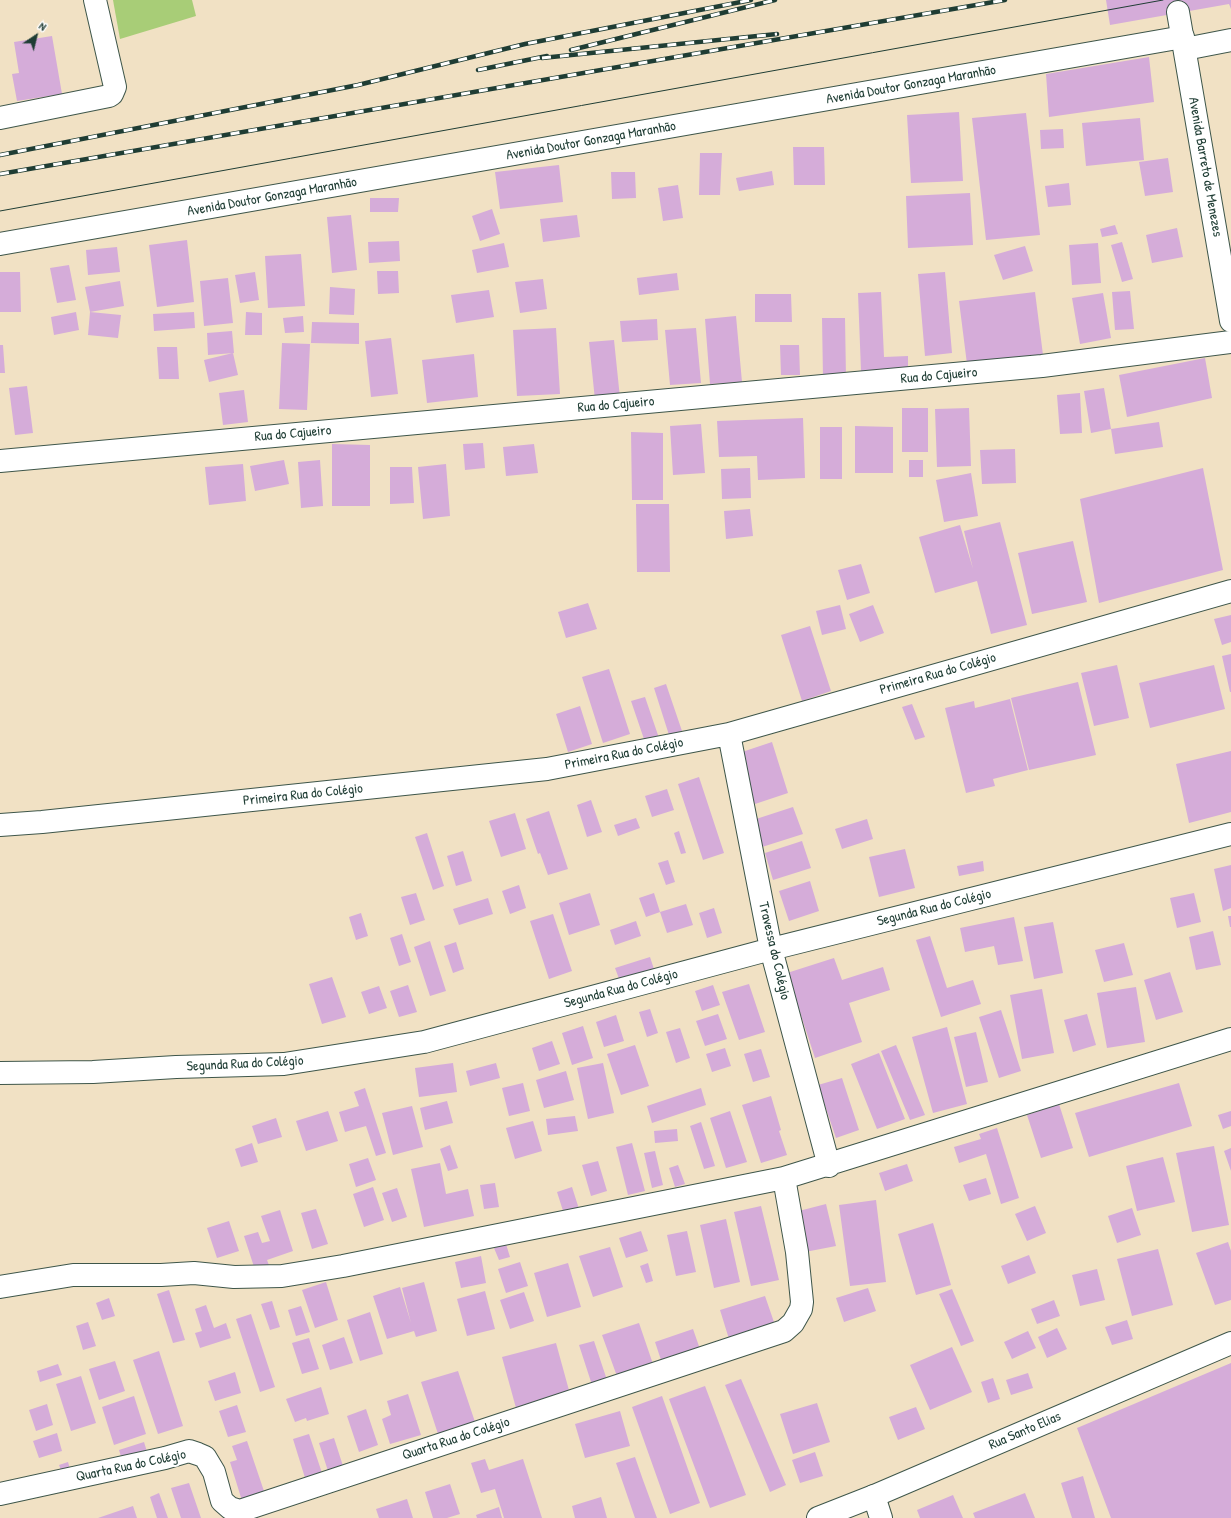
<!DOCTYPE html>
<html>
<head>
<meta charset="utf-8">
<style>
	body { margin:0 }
	#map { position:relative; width:1231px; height:1518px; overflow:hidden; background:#f1e1c4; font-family:"Patrick Hand",sans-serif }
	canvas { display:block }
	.north { position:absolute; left:16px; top:16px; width:40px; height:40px; -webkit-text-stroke:3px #fff; paint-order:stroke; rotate:35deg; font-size:11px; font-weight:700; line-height:16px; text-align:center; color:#1f3d34 }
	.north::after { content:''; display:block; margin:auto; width:14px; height:18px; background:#1f3d34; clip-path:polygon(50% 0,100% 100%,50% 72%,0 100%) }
</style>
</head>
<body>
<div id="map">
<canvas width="1231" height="1518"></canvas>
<div class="north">N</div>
</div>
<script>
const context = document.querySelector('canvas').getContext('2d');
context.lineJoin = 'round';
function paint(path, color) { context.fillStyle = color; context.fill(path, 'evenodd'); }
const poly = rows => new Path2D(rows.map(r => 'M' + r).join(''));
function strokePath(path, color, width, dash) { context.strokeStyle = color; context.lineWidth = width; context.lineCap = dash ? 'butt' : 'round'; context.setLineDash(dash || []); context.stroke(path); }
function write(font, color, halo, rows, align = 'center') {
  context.font = font + ' "Patrick Hand",sans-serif'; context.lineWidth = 4; context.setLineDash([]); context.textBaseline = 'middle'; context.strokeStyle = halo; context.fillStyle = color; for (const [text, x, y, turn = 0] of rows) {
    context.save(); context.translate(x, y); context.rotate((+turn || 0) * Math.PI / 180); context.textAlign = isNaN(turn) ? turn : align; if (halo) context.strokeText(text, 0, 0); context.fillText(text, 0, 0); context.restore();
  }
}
const green = poly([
	[113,0,192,0,196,16,120,39]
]);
const building = poly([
	[1106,0,1231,0,1231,9,1229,4,1110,25],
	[52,36,62,94,17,101,12,74,19,73,14,42],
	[1149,57,1154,102,1049,117,1046,74],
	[959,112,963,181,911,183,907,115],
	[1026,113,1040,235,986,240,972,118],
	[1140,118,1144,160,1086,166,1082,123],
	[1063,129,1064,148,1041,149,1040,130],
	[793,147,824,147,825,185,794,185],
	[700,153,722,153,720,195,699,195],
	[1168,158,1173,192,1145,196,1139,162],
	[559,165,563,202,500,209,495,172],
	[772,171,774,185,739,191,736,178],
	[611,172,635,172,636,198,612,199],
	[1069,183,1071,205,1048,207,1045,186],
	[678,185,683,218,663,221,658,188],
	[970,193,973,245,908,248,906,196],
	[370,198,399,198,398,212,370,212],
	[492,209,500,234,480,241,472,216],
	[351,215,357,270,332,273,327,217],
	[577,215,580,237,543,242,540,219],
	[1115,225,1118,234,1102,237,1100,229],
	[1177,228,1183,257,1152,263,1146,235],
	[187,240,194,302,157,307,149,245],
	[399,241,400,261,369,263,368,242],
	[1122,242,1133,279,1122,282,1111,245],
	[504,243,509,267,477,273,472,250],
	[1098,243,1101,283,1072,285,1069,245],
	[1025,246,1033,271,1003,280,994,255],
	[117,247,120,272,88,275,86,250],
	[301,254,305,306,268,308,265,256],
	[69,265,76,300,57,303,50,268],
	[377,271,398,271,399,293,378,294],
	[0,272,20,272,21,312,0,312],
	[255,272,259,300,240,303,235,275],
	[945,272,952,353,925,356,918,274],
	[677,273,679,290,639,295,637,278],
	[228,278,233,323,204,326,200,281],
	[543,279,547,309,520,313,515,282],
	[120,281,124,306,90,312,121,315,118,338,88,335,90,312,85,287],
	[330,287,355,289,354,315,329,314],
	[489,290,494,317,456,323,451,295],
	[1130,291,1134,329,1115,330,1112,292],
	[881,292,884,357,908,356,908,369,861,371,858,293],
	[1035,292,1043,355,967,364,959,301],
	[1103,293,1111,338,1080,344,1072,298],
	[755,294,791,294,792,322,755,322],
	[76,312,79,330,54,335,51,317],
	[194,312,195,328,154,331,153,314],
	[246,312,262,313,262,335,245,335],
	[303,316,304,332,285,333,283,318],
	[736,316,742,382,710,384,705,319],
	[822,318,845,318,846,378,823,378],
	[657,319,658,340,622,342,620,321],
	[312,322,359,323,359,344,311,343],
	[556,328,560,394,517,396,513,330],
	[696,328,701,383,670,385,665,330],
	[232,331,234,353,208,355,207,333],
	[391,338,398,394,371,397,365,341],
	[614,340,620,398,595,400,589,342],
	[282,343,310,344,307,410,279,409],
	[0,345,3,345,5,373,0,373],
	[780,345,799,345,800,375,781,375],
	[157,347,177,347,179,379,159,379],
	[233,353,238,375,209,382,204,360],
	[474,354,478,397,427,403,422,360],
	[1205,358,1212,398,1127,417,1119,375],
	[27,386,33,433,15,435,9,388],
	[1104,388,1111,429,1091,433,1084,391],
	[244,390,248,422,223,425,219,393],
	[1080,393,1082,433,1060,434,1057,395],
	[902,408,928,408,928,452,902,452],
	[969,408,971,466,937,467,935,409],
	[803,418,805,478,758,480,757,456,719,457,717,421],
	[1159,422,1163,447,1115,454,1111,429],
	[701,424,705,473,673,475,670,426],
	[855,426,893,427,893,473,855,473],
	[820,427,842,427,842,479,820,479],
	[631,432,663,433,663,500,632,500],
	[483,443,485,468,465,470,463,444],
	[332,444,370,445,370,506,332,506],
	[534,444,538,473,506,476,503,447],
	[1015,449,1016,483,982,484,980,450],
	[284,460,289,484,255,491,250,466],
	[320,460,323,506,301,508,298,462],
	[909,460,923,460,923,477,909,477],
	[243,464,246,501,209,505,205,467],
	[446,464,450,516,423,519,418,467],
	[390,467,412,467,414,503,390,504],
	[750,468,751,498,722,499,721,469],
	[1203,468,1223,570,1099,603,1080,499],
	[971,473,978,516,944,522,936,480],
	[636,504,669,504,670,572,637,572],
	[750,509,753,536,726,539,724,511],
	[1000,522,1027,625,991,634,977,581,935,593,919,537,960,525,973,569,964,531],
	[1073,541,1087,602,1032,614,1018,553],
	[861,564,870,593,847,600,838,570],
	[588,603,597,629,566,638,558,612],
	[840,605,846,629,822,635,816,611],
	[873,605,884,633,860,642,849,614],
	[1231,615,1231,642,1222,645,1214,619],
	[810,626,831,691,802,701,781,635],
	[1231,654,1231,692,1230,692,1222,656],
	[1117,665,1129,718,1094,726,1081,673],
	[1214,665,1225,709,1150,728,1139,683],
	[609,669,630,734,603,743,582,677],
	[1078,682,1096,755,1029,770,1011,698],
	[666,684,682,731,669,735,654,688],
	[645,697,659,738,645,742,631,701],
	[1010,699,1028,770,993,779,995,786,966,793,945,708,974,701,975,708],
	[912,704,925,737,915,740,902,707],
	[580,706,592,744,568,752,556,714],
	[772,742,788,793,755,804,739,753],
	[1231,751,1231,812,1189,823,1176,764],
	[699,777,724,853,703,860,678,784],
	[667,789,674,810,652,817,645,796],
	[591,800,602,832,587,837,577,805],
	[793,807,803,834,762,847,753,820],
	[549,811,568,869,548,875,540,853,538,854,526,819],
	[515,813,526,849,501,857,489,821],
	[636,818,640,828,618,836,614,825],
	[867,819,873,839,842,849,835,829],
	[679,831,686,853,681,854,674,833],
	[427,833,444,886,433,890,415,837],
	[802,841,811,868,773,880,765,853],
	[905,849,915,888,879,897,869,857],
	[463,851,472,881,456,886,447,856],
	[668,860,675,882,666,885,658,863],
	[983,861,984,871,959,876,957,866],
	[1231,865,1231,908,1223,911,1214,869],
	[810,881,819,911,789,921,779,891],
	[519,885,526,908,510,914,502,891],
	[416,893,425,920,410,925,401,897],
	[590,893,600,925,569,935,559,903],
	[654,893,660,912,646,917,639,898],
	[1194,893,1201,922,1177,928,1170,898],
	[488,898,493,914,459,925,453,909],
	[686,904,693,925,667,933,660,912],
	[714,908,722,933,707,938,699,913],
	[361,913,368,936,356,940,349,917],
	[553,914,572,971,549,979,530,921],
	[1228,916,1231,916,1231,927,1230,927],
	[1014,917,1023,961,998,965,994,946,965,952,960,928],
	[636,921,641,936,615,945,610,930],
	[1053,922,1063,973,1034,979,1024,927],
	[1213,931,1221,965,1196,970,1189,937],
	[402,934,411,962,399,966,390,938],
	[930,936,947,988,973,980,981,1004,941,1017,916,940],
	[430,941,446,991,430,996,414,947],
	[456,942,464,969,453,973,444,946],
	[1124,943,1133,975,1104,982,1095,950],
	[650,957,655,972,621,984,615,968],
	[834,958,842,980,883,967,890,990,849,1003,862,1042,815,1058,787,973],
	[1170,972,1183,1012,1156,1020,1144,980],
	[332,977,346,1017,322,1024,309,984],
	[749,984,765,1032,739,1040,722,992],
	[408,985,417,1012,399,1017,390,991],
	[713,985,720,1005,702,1011,695,991],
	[379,986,387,1008,369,1014,361,992],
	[1136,987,1145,1042,1107,1048,1097,993],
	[1042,989,1054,1053,1022,1059,1010,995],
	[650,1009,658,1033,647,1037,639,1012],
	[1001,1010,1021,1071,999,1078,979,1017],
	[718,1014,727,1039,705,1046,696,1021],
	[1087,1014,1096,1045,1073,1052,1064,1020],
	[616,1015,624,1041,604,1047,596,1022],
	[583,1026,593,1058,572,1065,562,1033],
	[947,1027,967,1104,933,1113,912,1037],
	[680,1028,690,1058,676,1063,666,1032],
	[976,1032,988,1082,966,1087,954,1037],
	[552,1041,560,1064,539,1071,532,1048],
	[635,1045,649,1086,621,1095,607,1054],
	[896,1045,925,1115,910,1120,881,1051],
	[725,1048,731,1066,712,1072,706,1054],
	[761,1049,770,1077,753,1082,744,1054],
	[879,1053,905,1119,877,1129,851,1064],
	[453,1063,457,1092,419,1097,415,1068],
	[496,1063,500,1078,470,1086,466,1071],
	[603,1063,614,1113,588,1119,577,1068],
	[566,1071,574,1100,544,1108,536,1080],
	[842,1078,859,1130,836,1138,818,1085],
	[523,1083,530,1111,509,1116,502,1088],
	[1179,1083,1192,1126,1089,1157,1075,1113],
	[365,1088,386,1153,376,1156,366,1126,345,1132,339,1112,359,1106,354,1092],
	[701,1088,706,1105,652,1123,647,1106],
	[771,1096,781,1130,779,1131,787,1155,761,1163,742,1105],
	[447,1101,453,1123,425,1130,420,1108],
	[1059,1104,1073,1148,1041,1158,1027,1115],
	[412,1106,423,1147,393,1155,382,1113],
	[328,1111,338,1141,306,1151,296,1121],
	[730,1111,747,1162,726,1168,710,1118],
	[1231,1111,1231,1126,1223,1129,1218,1115],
	[575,1116,578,1131,548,1135,546,1119],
	[276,1118,282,1137,258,1144,252,1126],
	[533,1121,542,1151,515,1159,506,1128],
	[701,1122,715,1166,704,1169,690,1126],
	[997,1128,1019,1198,1001,1204,986,1154,959,1163,954,1147,981,1139,979,1134],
	[677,1129,678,1141,655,1143,654,1131],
	[252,1143,258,1162,241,1167,235,1149],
	[632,1143,645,1191,628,1195,616,1147],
	[450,1145,458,1168,448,1171,440,1149],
	[1214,1146,1229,1225,1192,1232,1176,1153],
	[1231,1148,1231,1171,1224,1151],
	[655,1151,663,1185,652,1188,644,1153],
	[1163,1157,1175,1202,1137,1211,1126,1166],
	[368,1158,376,1180,356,1187,349,1164],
	[598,1161,607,1191,591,1196,582,1165],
	[440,1163,446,1194,468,1189,474,1216,424,1227,411,1169],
	[907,1164,913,1181,885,1191,879,1173],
	[678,1165,685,1184,675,1187,669,1168],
	[986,1178,991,1194,969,1201,963,1185],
	[495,1183,499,1207,484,1209,480,1185],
	[373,1187,384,1220,364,1227,353,1194],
	[572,1187,579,1209,564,1214,557,1192],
	[397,1188,407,1217,392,1222,382,1193],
	[876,1200,886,1282,850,1286,839,1205],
	[826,1204,836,1246,805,1252,795,1212],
	[761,1206,779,1280,751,1286,734,1212],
	[1035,1206,1046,1233,1027,1241,1015,1214],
	[1132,1208,1141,1235,1117,1243,1108,1216],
	[316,1209,328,1244,312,1249,301,1213],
	[280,1210,293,1251,267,1260,270,1268,256,1273,244,1236,258,1232,262,1243,270,1241,261,1216],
	[726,1219,740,1282,714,1288,700,1225],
	[229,1221,239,1251,217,1258,207,1228],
	[933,1223,951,1285,916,1295,898,1234],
	[641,1231,648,1251,626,1258,619,1238],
	[687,1231,696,1272,676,1276,667,1235],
	[1228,1242,1231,1251,1231,1300,1215,1305,1196,1253],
	[506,1244,510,1257,499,1260,494,1248],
	[610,1247,623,1287,593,1297,579,1256],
	[1158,1249,1173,1305,1132,1316,1117,1259],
	[1029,1255,1036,1273,1008,1284,1001,1266],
	[481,1256,486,1283,461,1288,455,1262],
	[520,1262,528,1286,506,1293,498,1269],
	[568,1263,581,1307,547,1317,534,1273],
	[648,1263,653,1281,646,1283,640,1266],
	[1097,1269,1105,1300,1080,1306,1072,1275],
	[326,1282,338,1320,315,1328,302,1290],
	[424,1282,437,1331,416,1337,414,1331,387,1339,373,1296,400,1287,411,1323,402,1288],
	[868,1288,876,1311,844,1322,836,1298],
	[952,1289,974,1341,961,1346,939,1294],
	[169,1290,185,1340,173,1343,157,1294],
	[485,1291,495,1329,467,1336,457,1299],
	[524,1292,534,1321,510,1329,500,1300],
	[765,1296,775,1325,729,1339,720,1310],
	[109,1298,115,1316,102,1320,96,1303],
	[1054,1300,1060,1316,1037,1324,1031,1309],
	[272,1301,280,1327,270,1330,261,1304],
	[206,1305,214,1328,226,1323,231,1338,200,1348,195,1333,202,1331,195,1309],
	[301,1306,310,1332,296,1336,288,1310],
	[370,1312,383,1354,360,1361,347,1320],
	[251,1314,275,1387,260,1392,236,1319],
	[1127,1320,1133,1339,1112,1345,1105,1327],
	[88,1322,96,1346,83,1350,76,1326],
	[639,1323,654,1367,618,1379,602,1335],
	[1057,1328,1067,1349,1047,1358,1038,1337],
	[693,1329,701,1352,663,1366,655,1342],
	[1028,1331,1036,1348,1012,1359,1004,1342],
	[344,1337,353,1363,330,1370,322,1345],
	[309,1338,319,1369,302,1374,292,1343],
	[594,1341,608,1383,593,1388,579,1345],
	[556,1343,570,1394,516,1408,502,1357],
	[952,1347,972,1392,930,1410,910,1365],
	[159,1351,183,1426,158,1434,133,1360],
	[115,1361,125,1391,99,1400,89,1369],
	[1231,1363,1231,1518,1111,1518,1077,1428],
	[58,1364,62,1375,40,1382,37,1371],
	[458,1371,475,1422,438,1434,421,1382],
	[235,1372,241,1393,215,1401,208,1381],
	[1028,1373,1033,1388,1011,1395,1006,1380],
	[81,1376,96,1423,71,1431,56,1384],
	[993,1378,1000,1399,988,1403,981,1382],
	[741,1379,786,1485,770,1492,725,1385],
	[705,1386,746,1495,710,1508,669,1399],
	[321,1387,329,1414,307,1421,306,1418,295,1422,286,1399],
	[408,1394,421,1435,390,1444,382,1419,391,1415,387,1401],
	[134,1396,146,1434,114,1445,102,1407],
	[662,1396,700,1503,670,1514,632,1407],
	[817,1403,830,1442,793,1454,780,1414],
	[47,1404,53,1425,36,1431,29,1410],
	[237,1405,246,1432,228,1437,219,1411],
	[916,1407,925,1429,898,1440,889,1417],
	[366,1409,378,1445,359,1452,347,1416],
	[620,1411,630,1446,585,1458,575,1424],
	[57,1433,62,1451,39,1458,33,1441],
	[309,1434,323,1476,306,1481,293,1439],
	[334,1438,343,1466,328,1471,319,1443],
	[247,1441,266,1497,243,1504,230,1462,237,1460,232,1446],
	[144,1442,148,1455,123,1463,119,1450],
	[815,1452,823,1476,800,1483,792,1460],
	[635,1457,643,1480,657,1518,635,1518,624,1486,616,1463],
	[485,1459,489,1470,523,1459,542,1518,504,1518,495,1489,481,1493,471,1463],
	[68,1462,72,1476,64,1478,59,1465],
	[1083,1476,1095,1518,1072,1518,1061,1483],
	[189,1483,201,1518,181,1518,171,1488],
	[450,1484,460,1514,447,1518,433,1518,425,1492],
	[159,1493,168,1518,157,1518,150,1497],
	[1025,1493,1035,1518,975,1518,973,1513],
	[953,1495,963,1518,920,1518,917,1510],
	[601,1497,607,1518,575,1518,572,1506],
	[407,1499,413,1518,379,1518,376,1509],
	[133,1506,137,1518,98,1518],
	[499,1507,502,1518,477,1518,476,1515]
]);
const minor = poly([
	[1185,49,1231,40],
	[0,118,109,96,112,94,115,87,95,0],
	[0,244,1183,37],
	[0,461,1042,366,1231,342],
	[729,734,771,949,829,1166],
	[0,825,42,822,547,769,729,734,1231,591],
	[0,1073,93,1072,176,1067,284,1064,424,1042,771,949,1231,834],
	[0,1287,73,1275,161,1275,194,1273,234,1277,282,1276,343,1266,784,1178,1231,1039],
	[0,1494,165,1458,189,1451,198,1454,205,1457,214,1472,222,1501,230,1508,240,1511,784,1331,793,1323,801,1309,802,1302,797,1252,784,1178],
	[874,1496,881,1518]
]);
const major = poly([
	[1178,12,1231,321],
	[818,1518,874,1496,1231,1343]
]);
const tram = poly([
	[0,211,1163,0]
]);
const rail = poly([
	[571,50,775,0],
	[542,58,777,34],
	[478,70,547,56],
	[0,155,358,85,525,44,751,0],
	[0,174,1005,0]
]);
const streetNames = [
	["Avenida Doutor Gonzaga Maranhão",911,85,-10],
	["Avenida Doutor Gonzaga Maranhão",591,141,-10],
	["Avenida Barreto de Menezes",1205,167,80],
	["Avenida Doutor Gonzaga Maranhão",272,197,-10],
	["Rua do Cajueiro",939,376,-5],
	["Rua do Cajueiro",616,405,-5],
	["Rua do Cajueiro",293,434,-5],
	["Primeira Rua do Colégio",938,674,-16],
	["Primeira Rua do Colégio",624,754,-11],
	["Primeira Rua do Colégio",303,795,-6],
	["Segunda Rua do Colégio",934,908,-14],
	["Travessa do Colégio",774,951,77],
	["Segunda Rua do Colégio",621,989,-15],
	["Segunda Rua do Colégio",245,1064,-3],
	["Rua Santo Elias",1025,1431,-23],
	["Quarta Rua do Colégio",456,1439,-18],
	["Quarta Rua do Colégio",131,1466,-12]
];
paint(green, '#a8cd77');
paint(building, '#d5acd9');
strokePath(minor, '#3e564a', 24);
strokePath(major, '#3e564a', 24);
strokePath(minor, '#fff', 22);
strokePath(major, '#fff', 22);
strokePath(tram, '#1f3d34', 1);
strokePath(rail, '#1f3d34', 4.5);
strokePath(rail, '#fff', 3, [9]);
write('14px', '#1f3d34', '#fff', streetNames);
</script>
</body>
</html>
